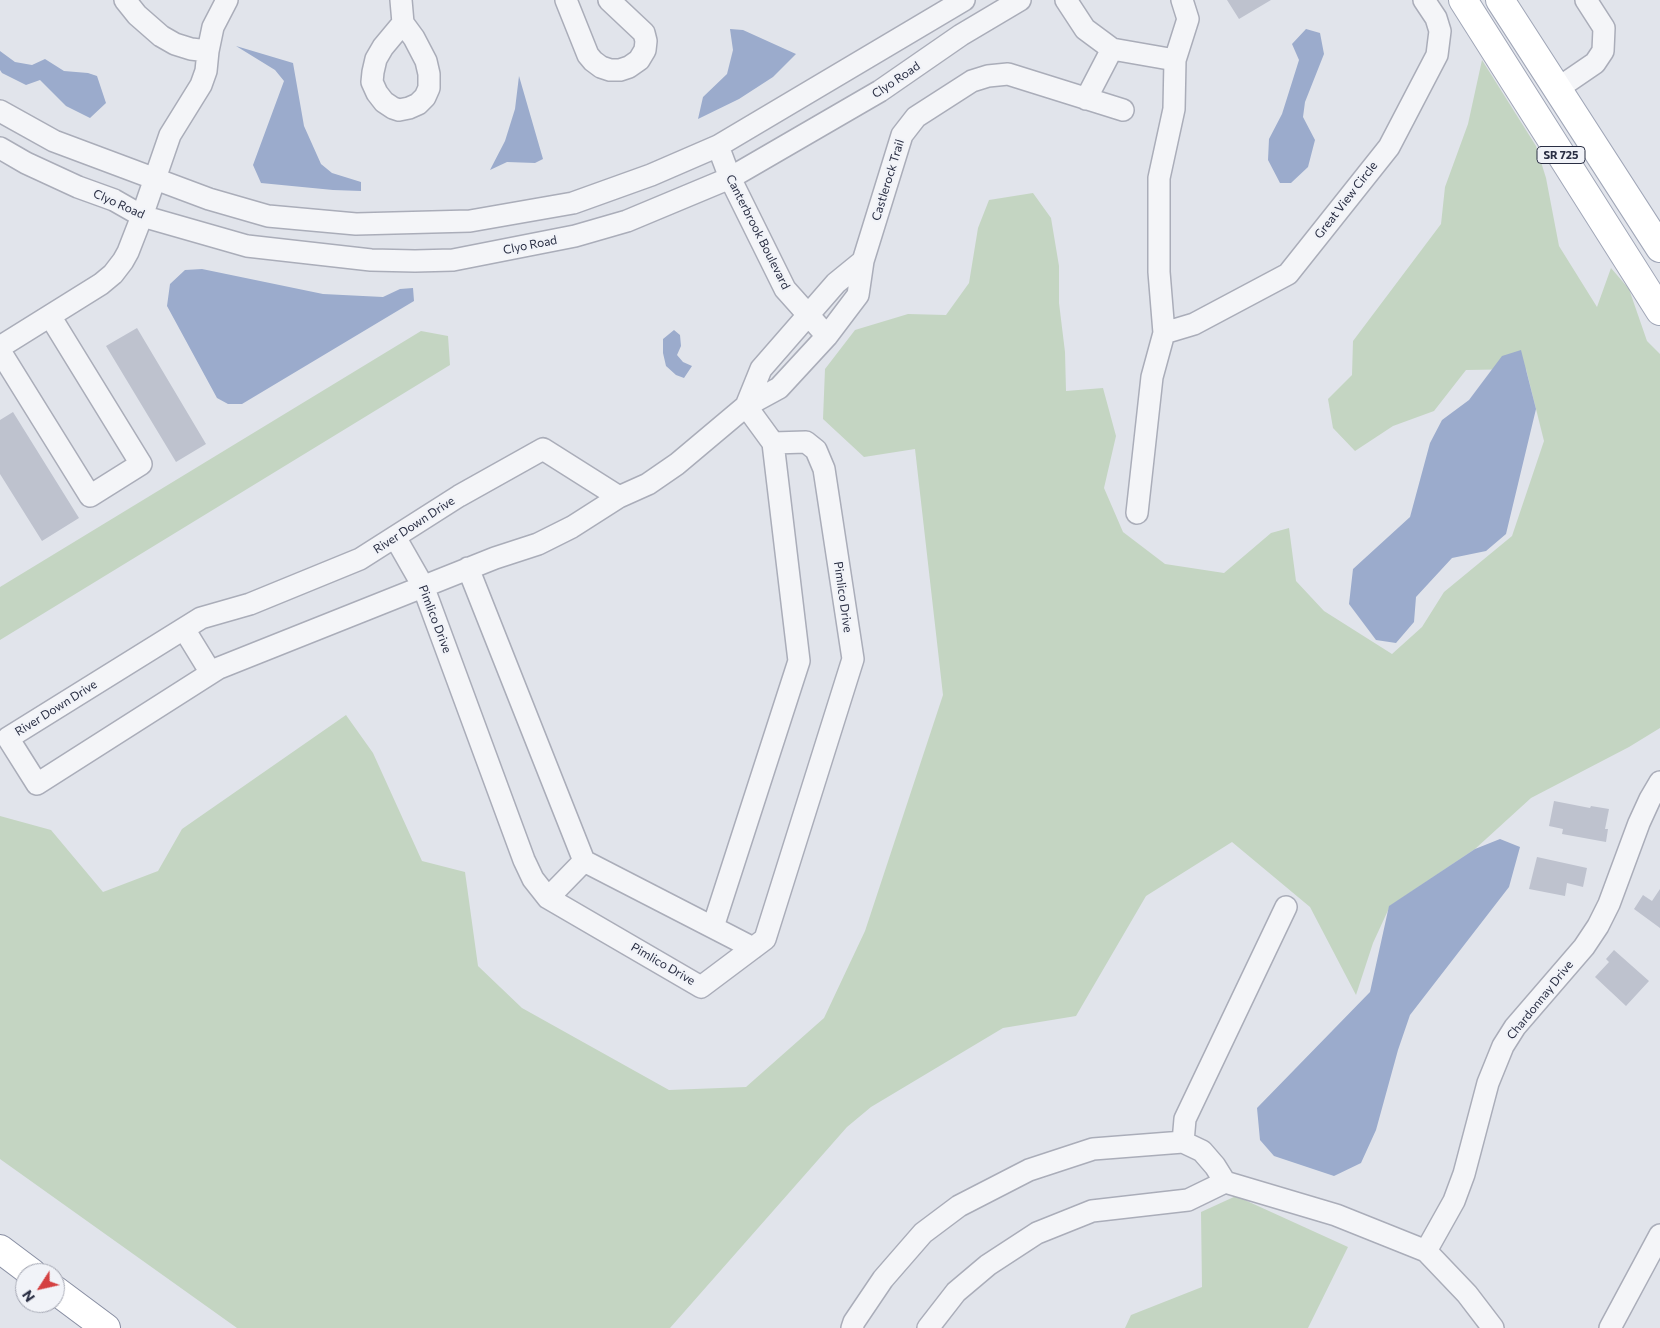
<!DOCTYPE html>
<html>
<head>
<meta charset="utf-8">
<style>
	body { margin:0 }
	#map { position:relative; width:1660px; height:1328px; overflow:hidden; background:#e1e4eb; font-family:Commissioner,sans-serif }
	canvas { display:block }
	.north { position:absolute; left:15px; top:1263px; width:50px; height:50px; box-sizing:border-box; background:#f1f3f8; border:1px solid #a1a4b0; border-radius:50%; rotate:235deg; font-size:14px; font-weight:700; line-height:20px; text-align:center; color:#292e43 }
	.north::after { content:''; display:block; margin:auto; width:18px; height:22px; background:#d44142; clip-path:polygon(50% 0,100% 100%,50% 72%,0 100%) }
</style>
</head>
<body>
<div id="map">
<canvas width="1660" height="1328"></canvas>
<div class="north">N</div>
</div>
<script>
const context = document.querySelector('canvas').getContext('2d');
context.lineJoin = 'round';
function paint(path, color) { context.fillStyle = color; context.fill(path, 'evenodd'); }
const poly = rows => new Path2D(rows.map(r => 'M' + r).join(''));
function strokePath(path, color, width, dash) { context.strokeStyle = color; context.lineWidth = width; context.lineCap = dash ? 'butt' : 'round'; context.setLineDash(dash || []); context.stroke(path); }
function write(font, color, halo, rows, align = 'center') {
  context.font = font + ' Commissioner,sans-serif'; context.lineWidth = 4.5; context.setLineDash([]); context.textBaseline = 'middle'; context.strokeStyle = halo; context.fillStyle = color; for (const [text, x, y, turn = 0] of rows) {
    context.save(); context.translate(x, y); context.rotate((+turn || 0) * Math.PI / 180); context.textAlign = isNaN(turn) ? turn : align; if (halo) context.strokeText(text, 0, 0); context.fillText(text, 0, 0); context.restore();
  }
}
const green = poly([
	[1482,60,1536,146,1546,178,1559,246,1597,307,1611,268,1629,289,1647,341,1660,354,1660,728,1629,747,1531,798,1475,849,1390,906,1373,943,1356,995,1310,907,1232,842,1146,896,1076,1016,1003,1028,871,1107,847,1127,670,1328,237,1328,0,1159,0,816,51,830,103,892,158,871,182,829,346,715,373,753,422,861,465,872,478,966,522,1008,669,1090,746,1087,824,1018,865,931,943,695,915,449,864,457,823,419,825,369,855,330,908,314,946,315,969,283,978,228,989,200,1033,193,1051,218,1059,266,1059,303,1065,352,1066,391,1103,388,1116,436,1104,488,1123,532,1165,564,1224,573,1271,533,1289,528,1296,581,1324,611,1392,654,1422,627,1444,592,1512,536,1544,441,1526,369,1466,370,1434,411,1393,426,1355,451,1333,428,1328,399,1352,375,1353,341,1441,224,1445,187,1468,124],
	[421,331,448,336,450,365,0,640,0,587],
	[1236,1196,1348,1247,1308,1328,1125,1328,1131,1315,1202,1287,1201,1212]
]);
const water = poly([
	[730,29,743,30,796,54,773,77,739,99,698,119,703,97,727,74,733,50],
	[1306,29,1320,33,1324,54,1305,102,1303,117,1315,140,1308,167,1291,183,1280,183,1268,160,1269,139,1282,114,1299,60,1292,44],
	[236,46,293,63,304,126,321,164,332,173,361,182,361,191,333,190,261,183,253,165,284,81,275,70],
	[0,51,15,62,32,65,45,59,64,71,88,73,97,76,106,103,90,118,66,106,40,80,26,85,2,73,0,70],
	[519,76,543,159,535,163,507,162,490,170,505,141,515,109],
	[202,269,323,294,383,297,400,289,413,288,414,301,242,404,228,404,217,398,167,306,170,284,185,270],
	[674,330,680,335,681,346,677,355,683,362,692,366,684,378,676,375,666,366,663,353,663,339],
	[1521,350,1536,409,1506,534,1486,551,1452,558,1416,597,1414,622,1396,643,1376,640,1349,604,1353,569,1410,517,1430,443,1442,420,1469,400,1502,356],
	[1500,839,1520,847,1509,887,1410,1015,1398,1050,1376,1130,1361,1163,1334,1176,1274,1156,1260,1140,1257,1108,1370,992,1389,906,1475,849]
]);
const building = poly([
	[1227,0,1271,0,1239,19],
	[137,328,206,444,176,462,106,346],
	[13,412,79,518,42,541,0,474,0,420],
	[1554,801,1590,808,1591,806,1609,809,1605,829,1608,829,1606,842,1562,834,1563,829,1549,826],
	[1537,857,1587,868,1583,887,1567,883,1565,896,1529,889],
	[1660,889,1660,928,1634,909,1643,895,1652,901],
	[1614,950,1649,981,1626,1006,1595,977,1609,962,1606,959]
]);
const minor = poly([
	[125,0,137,15,161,36,175,44,191,49,208,51],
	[401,0,403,23],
	[566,0,588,55,593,61,601,67,610,70,620,70,629,67,639,60,645,50,646,41,644,33,609,0],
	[1066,0,1085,29,1112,49,1175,60],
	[403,23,414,38,426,61,429,74,429,88,425,97,418,104,409,108,399,110,393,108,384,102,377,93,372,82,373,72,376,59,383,47,403,23],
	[1557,89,1595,63,1603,51,1604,28,1586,0],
	[1086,99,1112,49],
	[0,111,54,141,209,199,268,216,356,224,470,221,573,203,651,175,718,146,964,0],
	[718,146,730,178,785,289,827,336],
	[0,148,26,163,78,187,114,200,142,216,247,246,371,260,415,261,453,260,575,236,627,221,730,178,880,91,961,35,1020,0],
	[1164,333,1194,324,1288,274,1389,147,1437,55,1440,31,1436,18,1424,0],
	[0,347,101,284,113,274,123,261,128,252,142,216,170,135,201,85,206,71,208,51,213,27,227,0],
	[0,351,90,496,141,464,50,316],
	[746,406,761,369,836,283,863,261],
	[619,497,572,527,538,544,495,558,219,668,37,784,8,738,201,618,250,604,360,559,459,496,543,449,619,497,648,484,677,464,746,406,779,388,827,336,858,295,863,261,902,135,916,117,972,81,988,76,1008,74,1123,110],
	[1137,513,1152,377,1164,333,1159,272,1159,178,1174,109,1175,60,1188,19,1182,0],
	[395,537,423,586,524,860,533,879,548,898,701,987,765,939,853,659,824,469,816,450,806,442,773,443],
	[468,568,584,861,753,948],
	[184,629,211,673],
	[548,898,584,861],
	[713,927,799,661,773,443,746,406],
	[1183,1142,1185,1119,1286,907],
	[852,1328,854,1322,883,1279,923,1233,959,1206,1029,1170,1093,1149,1183,1142,1202,1151,1215,1166,1225,1182],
	[928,1328,956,1292,988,1265,1037,1233,1092,1211,1188,1200,1225,1182,1336,1215,1426,1251],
	[1493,1328,1467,1294,1426,1251,1454,1201,1464,1174,1488,1083,1503,1046,1515,1027,1584,947,1598,926,1609,904,1639,823,1650,799,1660,782],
	[1610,1328,1660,1235]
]);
const major = poly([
	[1463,0,1660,311],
	[1500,0,1660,248]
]);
const highway = poly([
	[0,1249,32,1273],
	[55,1290,106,1328]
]);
const shields = [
	[1561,155,48]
];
const shieldNames = [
	["SR 725",1561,155]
];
const streetNames = [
	["Clyo Road",896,80,-34],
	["Castlerock Trail",888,180,-73],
	["Great View Circle",1346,200,-52],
	["Clyo Road",119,204,24],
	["Canterbrook Boulevard",758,232,63],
	["Clyo Road",530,245,-11],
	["River Down Drive",414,525,-33],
	["Pimlico Drive",843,597,82],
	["Pimlico Drive",435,619,69],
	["River Down Drive",56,708,-32],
	["Pimlico Drive",663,964,30],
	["Chardonnay Drive",1540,1000,-51]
];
paint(green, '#c4d5c2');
paint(water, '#9babcc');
paint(building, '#bec2ce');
strokePath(minor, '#aaadb9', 24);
strokePath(major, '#a0a6b7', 30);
strokePath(highway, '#888ea2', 30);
strokePath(minor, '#f4f5f8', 21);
strokePath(major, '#fff', 28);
strokePath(highway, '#fff', 28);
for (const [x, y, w] of shields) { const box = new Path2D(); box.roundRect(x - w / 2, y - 8.5, w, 17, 4); context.fillStyle = '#f1f3f8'; context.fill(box); strokePath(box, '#292e43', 1); }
write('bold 11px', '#292e43', null, shieldNames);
write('12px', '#292e43', '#f1f3f8', streetNames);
</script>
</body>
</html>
